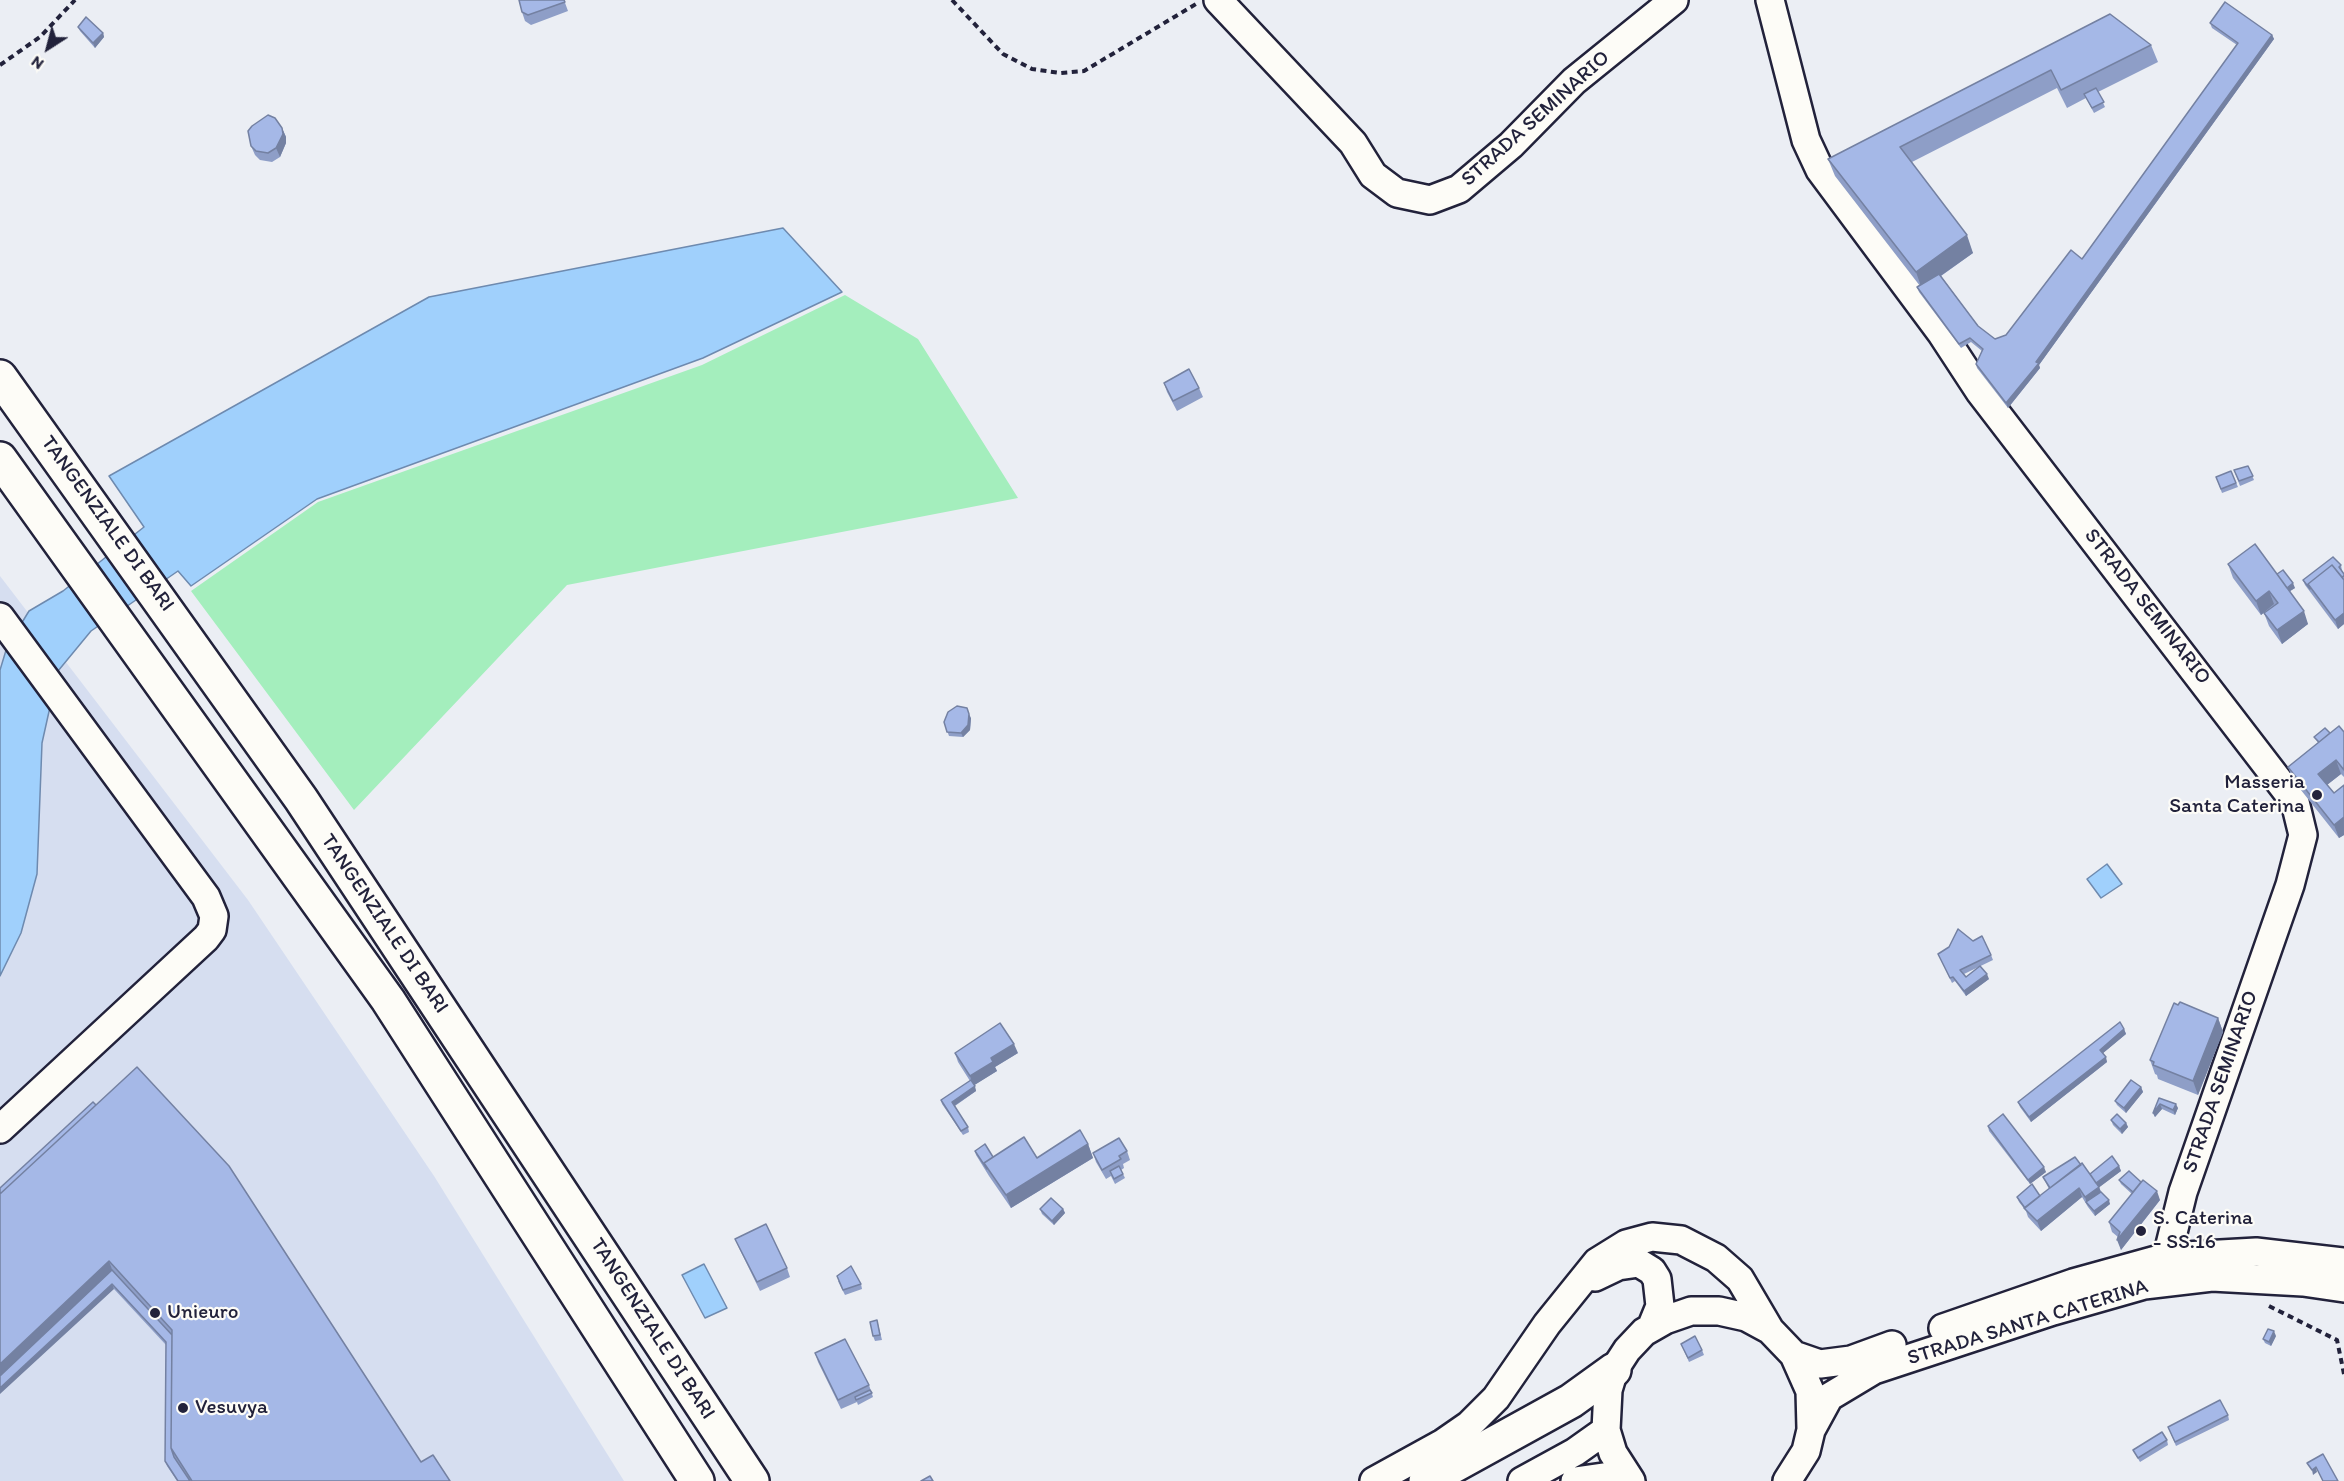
<!DOCTYPE html>
<html>
<head>
<meta charset="utf-8">
<style>
	body { margin:0 }
	#map { position:relative; width:2344px; height:1481px; overflow:hidden; background:#ebeef4; font-family:Itim,sans-serif }
	canvas { display:block }
	.north { position:absolute; left:18px; top:18px; width:60px; height:60px; -webkit-text-stroke:4px #fdfcf7; paint-order:stroke; rotate:216deg; font-size:16px; font-weight:700; line-height:24px; text-align:center; color:#22223b }
	.north::after { content:''; display:block; margin:auto; width:21px; height:27px; background:#22223b; clip-path:polygon(50% 0,100% 100%,50% 72%,0 100%) }
</style>
</head>
<body>
<div id="map">
<canvas width="2344" height="1481"></canvas>
<div class="north">N</div>
</div>
<script>
const context = document.querySelector('canvas').getContext('2d');
context.lineJoin = 'round';
function paint(path, color) { context.fillStyle = color; context.fill(path, 'evenodd'); }
const poly = rows => new Path2D(rows.map(r => 'M' + r).join(''));
function strokePath(path, color, width, dash) { context.strokeStyle = color; context.lineWidth = width; context.lineCap = dash ? 'butt' : 'round'; context.setLineDash(dash || []); context.stroke(path); }
function write(font, color, halo, rows, align = 'center') {
  context.font = font + ' Itim,sans-serif'; context.lineWidth = 4.5; context.setLineDash([]); context.textBaseline = 'middle'; context.strokeStyle = halo; context.fillStyle = color; for (const [text, x, y, turn = 0] of rows) {
    context.save(); context.translate(x, y); context.rotate((+turn || 0) * Math.PI / 180); context.textAlign = isNaN(turn) ? turn : align; if (halo) context.strokeText(text, 0, 0); context.fillText(text, 0, 0); context.restore();
  }
}
const built = poly([
	[0,576,248,900,434,1176,624,1481,0,1481]
]);
const green = poly([
	[845,295,918,339,1018,498,567,585,354,810,191,591,318,502,702,365]
]);
const water = poly([
	[783,228,842,292,703,358,317,499,191,586,178,571,91,631,58,671,42,743,37,874,21,933,0,976,0,670,7,647,29,611,63,591,144,527,109,476,429,297,783,228],
	[2107,864,2122,884,2101,898,2087,879,2107,864],
	[704,1264,727,1308,705,1318,682,1275,704,1264]
]);
const path = poly([
	[952,0,1003,54,1032,69,1060,73,1084,71,1196,4],
	[0,65,40,37,75,0],
	[2269,1306,2337,1340,2344,1374]
]);
const minor = poly([
	[1218,0,1353,143,1373,175,1397,193,1430,200,1459,189,1511,145,1574,81,1674,0],
	[1770,0,1806,140,1820,170,1942,334,1980,392,2295,802,2303,835,2290,885,2183,1192,2167,1257],
	[0,617,206,897,214,916,212,930,206,938,0,1129],
	[1595,1277,1618,1266,1639,1263,1652,1271,1657,1279,1660,1306,1651,1328],
	[1943,1328,2073,1283,2167,1257,2256,1252,2344,1262],
	[1794,1355,1820,1364,1851,1360,1892,1345],
	[1374,1481,1443,1443,1469,1425,1496,1398,1547,1324,1597,1262,1626,1244,1652,1237,1681,1240,1716,1258,1740,1279,1770,1330],
	[1522,1481,1575,1452,1606,1430],
	[1575,1481,1624,1474],
	[1631,1481,1613,1453,1606,1430,1608,1390,1614,1370,1627,1350,1644,1332,1665,1320,1691,1311,1719,1311,1746,1317,1770,1330,1794,1355,1810,1391,1811,1429],
	[1787,1481,1806,1451,1811,1430,1829,1397,1874,1370,2053,1311,2144,1285,2212,1277,2303,1282,2344,1288]
]);
const highway = poly([
	[0,377,301,799,752,1481],
	[0,459,388,1000,697,1481],
	[1426,1481,1571,1401,1614,1370]
]);
const wall = poly([
	[564,0,568,11,531,25,525,21,522,12],
	[2110,14,2151,45,2158,62,2098,92,2105,107,2094,113,2086,98,2067,108,2057,88,1912,162,1973,253,1941,276,1978,326,1995,339,2006,335,2082,259,2237,45,2212,28,2210,23,2272,35,2274,39,2039,365,2040,368,2008,408,1977,368,1976,364,1982,351,1971,342,1961,348,1919,292,1917,287,1920,286,1835,176,1828,159],
	[78,27,103,33,104,37,95,48,80,31],
	[282,128,286,137,286,143,280,157,272,162,260,160,255,155,251,146],
	[1164,383,1199,388,1203,397,1177,411,1167,392],
	[2248,466,2254,480,2240,486,2234,470],
	[2231,471,2238,487,2222,493,2216,477],
	[2228,564,2277,574,2295,588,2290,591,2308,624,2282,644,2269,626,2264,613,2274,605,2261,615,2233,578],
	[2341,565,2342,571,2344,574,2344,624,2338,629,2305,585,2303,580],
	[971,718,970,730,963,737,949,736,944,722],
	[2344,732,2344,777,2341,774,2327,785,2334,793,2344,785,2344,835,2339,838,2293,780,2288,767,2318,743,2314,737,2330,733],
	[1938,954,1991,955,1993,960,1964,974,1966,977,1989,979,1966,996,1955,981,1952,983],
	[2218,1018,2223,1032,2198,1095,2158,1079,2157,1075,2155,1074,2150,1060],
	[2124,1029,2126,1034,2103,1053,2107,1062,2031,1122,2020,1107,2018,1102],
	[955,1053,1018,1053,995,1067,997,1071,974,1085,976,1091,955,1106,968,1127,969,1132,963,1135,942,1104,941,1100,970,1081,958,1062],
	[2141,1087,2143,1092,2126,1113,2117,1105,2115,1101],
	[2159,1098,2178,1108,2175,1115,2162,1109,2155,1117,2153,1113],
	[2111,1120,2126,1123,2128,1127,2122,1134,2113,1125],
	[1988,1126,2046,1172,2030,1184,1989,1131],
	[1088,1144,1093,1158,1011,1208,989,1176,976,1155,975,1151,993,1157,1037,1158],
	[1127,1151,1130,1160,1123,1164,1124,1168,1121,1170,1125,1178,1115,1184,1111,1176,1106,1179,1096,1162,1093,1153],
	[2081,1165,2090,1174,2119,1166,2121,1171,2099,1187,2101,1192,2110,1204,2095,1216,2088,1207,2082,1197,2041,1231,2028,1217,2026,1211,2019,1202,2017,1197,2040,1196,2049,1189,2043,1177],
	[2119,1180,2160,1200,2121,1250,2118,1237,2112,1232,2109,1222,2132,1194,2121,1184],
	[0,1188,421,1462,450,1481,177,1481,167,1466,165,1461,166,1345,114,1289],
	[1040,1209,1063,1209,1065,1213,1054,1225,1042,1214],
	[735,1239,787,1268,790,1277,760,1291,739,1248],
	[838,1281,861,1284,862,1289,845,1295],
	[877,1320,882,1340,875,1341,873,1336],
	[2276,1336,2271,1346,2265,1343,2263,1339],
	[1681,1344,1702,1350,1704,1355,1689,1362],
	[815,1353,869,1385,873,1397,858,1405,857,1402,841,1409,818,1362],
	[2228,1415,2229,1420,2176,1446,2168,1427],
	[2167,1440,2168,1445,2140,1462,2133,1450]
]);
const shadedWall = poly([
	[103,33,104,37,95,48,93,43],
	[2272,35,2274,39,2039,365,2040,368,2008,408,2006,403],
	[282,128,286,137,286,143,280,157,276,148],
	[1967,235,1973,253,1922,289,1916,272],
	[2293,583,2295,588,2287,593,2286,588],
	[2269,591,2274,604,2261,615,2256,601],
	[2304,611,2308,624,2282,644,2277,630],
	[2344,613,2344,624,2338,629,2335,620],
	[969,714,971,718,970,730,963,737,961,733],
	[2336,760,2341,774,2323,788,2318,774],
	[2344,817,2344,835,2339,838,2334,825],
	[1987,974,1989,979,1966,996,1964,991],
	[2218,1018,2223,1032,2198,1095,2193,1081],
	[2124,1029,2126,1034,2102,1054,2100,1050],
	[1014,1044,1018,1053,995,1067,997,1071,973,1086,970,1076,991,1058],
	[2106,1057,2107,1062,2031,1122,2029,1117],
	[975,1086,976,1091,954,1106,952,1102],
	[2141,1087,2143,1092,2126,1113,2124,1108],
	[2160,1104,2162,1109,2155,1117,2153,1113],
	[2176,1104,2178,1108,2175,1115,2173,1110],
	[2126,1123,2128,1127,2122,1134,2120,1129],
	[1088,1144,1093,1158,1011,1208,1006,1195],
	[2119,1166,2121,1171,2097,1189,2095,1184],
	[2044,1167,2046,1172,2030,1184,2028,1180],
	[2099,1187,2103,1197,2087,1204,2085,1197],
	[2079,1188,2082,1197,2041,1231,2037,1221],
	[2157,1191,2160,1200,2121,1250,2117,1240],
	[2109,1200,2110,1204,2095,1216,2094,1211],
	[1063,1209,1065,1213,1054,1225,1052,1221],
	[109,1261,114,1275,0,1382,0,1364],
	[112,1284,114,1289,0,1394,0,1388],
	[2274,1331,2276,1336,2271,1346,2269,1342],
	[2316,1467,2317,1472,2313,1475,2312,1470]
]);
const building = poly([
	[519,0,564,0,565,2,528,15,522,12,519,0],
	[2225,2,2272,35,2036,362,2039,363,2006,403,1976,364,1983,349,1970,338,1959,344,1917,287,1939,274,1978,326,1995,339,2006,335,2071,250,2082,259,2238,43,2210,23,2225,2],
	[2110,14,2151,45,2061,90,2051,70,1900,147,1967,235,1916,272,1828,159,2110,14],
	[86,17,103,33,93,43,78,27,86,17],
	[2096,88,2104,102,2092,108,2084,94,2096,88],
	[268,115,275,118,282,128,283,134,276,148,268,153,256,151,251,146,248,131,252,126,268,115],
	[1189,369,1199,388,1173,401,1164,383,1189,369],
	[2248,466,2253,476,2239,481,2234,470,2248,466],
	[2231,471,2236,483,2221,489,2216,477,2231,471],
	[2255,544,2304,611,2277,630,2264,613,2278,603,2269,591,2256,601,2228,564,2255,544],
	[2333,557,2341,565,2339,567,2344,574,2344,576,2342,577,2332,565,2308,584,2310,589,2303,580,2333,557],
	[2332,565,2344,580,2344,613,2335,620,2308,584,2332,565],
	[2283,570,2293,583,2287,588,2277,574,2283,570],
	[957,706,967,708,969,714,968,725,961,733,947,732,944,722,948,712,957,706],
	[2339,726,2344,732,2344,770,2336,760,2318,774,2334,793,2344,785,2344,817,2334,825,2288,767,2339,726],
	[2325,728,2330,733,2319,742,2314,737,2325,728],
	[1958,929,1973,941,1982,936,1991,955,1960,970,1966,977,1980,966,1987,974,1964,991,1953,977,1950,978,1938,954,1949,947,1958,929],
	[2180,1002,2218,1018,2193,1081,2153,1065,2154,1062,2150,1060,2174,1003,2178,1005,2180,1002],
	[2120,1022,2124,1029,2100,1050,2106,1057,2029,1117,2018,1102,2120,1022],
	[1000,1023,1014,1044,991,1058,993,1062,970,1076,955,1053,1000,1023],
	[137,1067,229,1166,421,1462,433,1455,450,1481,192,1481,171,1448,172,1330,109,1261,0,1364,0,1194,137,1067],
	[971,1080,975,1086,952,1102,968,1127,961,1131,941,1100,971,1080],
	[2131,1080,2141,1087,2124,1108,2115,1101,2131,1080],
	[2159,1098,2176,1104,2173,1110,2160,1104,2153,1113,2159,1098],
	[93,1102,96,1105,0,1194,0,1188,93,1102],
	[2003,1114,2044,1167,2028,1180,1988,1126,2003,1114],
	[2117,1114,2126,1123,2120,1129,2111,1120,2117,1114],
	[1080,1130,1088,1144,1006,1195,984,1163,1024,1137,1037,1158,1080,1130],
	[1119,1138,1127,1151,1119,1156,1121,1159,1102,1170,1093,1153,1119,1138],
	[985,1144,993,1157,984,1163,987,1169,975,1151,985,1144],
	[2112,1156,2119,1166,2096,1183,2090,1174,2112,1156],
	[2075,1157,2081,1165,2050,1188,2043,1177,2075,1157],
	[2082,1163,2099,1187,2085,1197,2079,1188,2037,1221,2024,1208,2082,1163],
	[1119,1166,1123,1174,1114,1179,1110,1171,1119,1166],
	[2129,1171,2141,1182,2133,1192,2119,1180,2129,1171],
	[2143,1180,2157,1191,2117,1240,2120,1232,2109,1222,2143,1180],
	[2032,1184,2040,1196,2025,1208,2017,1197,2032,1184],
	[2101,1192,2109,1200,2094,1211,2086,1202,2101,1192],
	[1051,1198,1063,1209,1052,1221,1040,1209,1051,1198],
	[766,1224,787,1268,757,1282,735,1239,766,1224],
	[851,1266,861,1284,843,1290,837,1276,851,1266],
	[112,1270,172,1335,171,1448,174,1457,190,1481,178,1481,165,1461,166,1342,112,1284,0,1388,0,1376,112,1270],
	[877,1320,880,1335,873,1336,870,1322,877,1320],
	[2268,1329,2274,1331,2269,1342,2263,1339,2268,1329],
	[1695,1336,1702,1350,1688,1358,1681,1344,1695,1336],
	[845,1339,869,1385,838,1400,815,1353,845,1339],
	[870,1390,872,1393,856,1400,855,1397,870,1390],
	[2220,1400,2228,1415,2175,1442,2168,1427,2220,1400],
	[2162,1432,2167,1440,2138,1458,2133,1450,2162,1432],
	[2323,1454,2338,1481,2323,1481,2316,1467,2312,1470,2307,1463,2323,1454],
	[930,1476,933,1481,921,1481,930,1476]
]);
const markers = [
	[2317,795,6,"#22223b"],
	[2141,1231,6,"#22223b"],
	[155,1313,6,"#22223b"],
	[183,1408,6,"#22223b"]
];
const streetNames = [
	["STRADA SEMINARIO",1536,119,-42],
	["TANGENZIALE DI BARI",107,524,54],
	["STRADA SEMINARIO",2147,607,52],
	["TANGENZIALE DI BARI",384,924,56],
	["STRADA SEMINARIO",2221,1082,-71],
	["STRADA SANTA CATERINA",2028,1323,-17],
	["TANGENZIALE DI BARI",652,1329,57]
];
const poiNames = [
	["Masseria",2305,783,"right"],
	["Santa Caterina",2305,807,"right"],
	["S. Caterina",2153,1219],
	["- SS.16",2153,1243],
	["Unieuro",167,1313],
	["Vesuvya",195,1408]
];
paint(built, '#d6def0');
paint(green, '#a4eebd');
paint(water, '#a0d0fc');
strokePath(water, '#6e8aaf', 1.5);
strokePath(minor, '#22223b', 32);
strokePath(highway, '#22223b', 38);
strokePath(path, '#22223b', 4, [6, 4.5]);
strokePath(minor, '#fdfcf7', 27);
strokePath(highway, '#fdfcf7', 33);
paint(wall, '#8e9ec7');
paint(shadedWall, '#7481a2');
paint(building, '#a5b8e7');
strokePath(building, '#7481a2', 1.5);
for (const [x, y, r, color] of markers) { const dot = new Path2D(); dot.arc(x, y, r, 0, 2 * Math.PI); context.fillStyle = color; context.fill(dot); strokePath(dot, '#fdfcf7', 2); }
write('21px', '#22223b', '#fdfcf7', streetNames);
write('21px', '#22223b', '#fdfcf7', poiNames, 'left');
</script>
</body>
</html>
